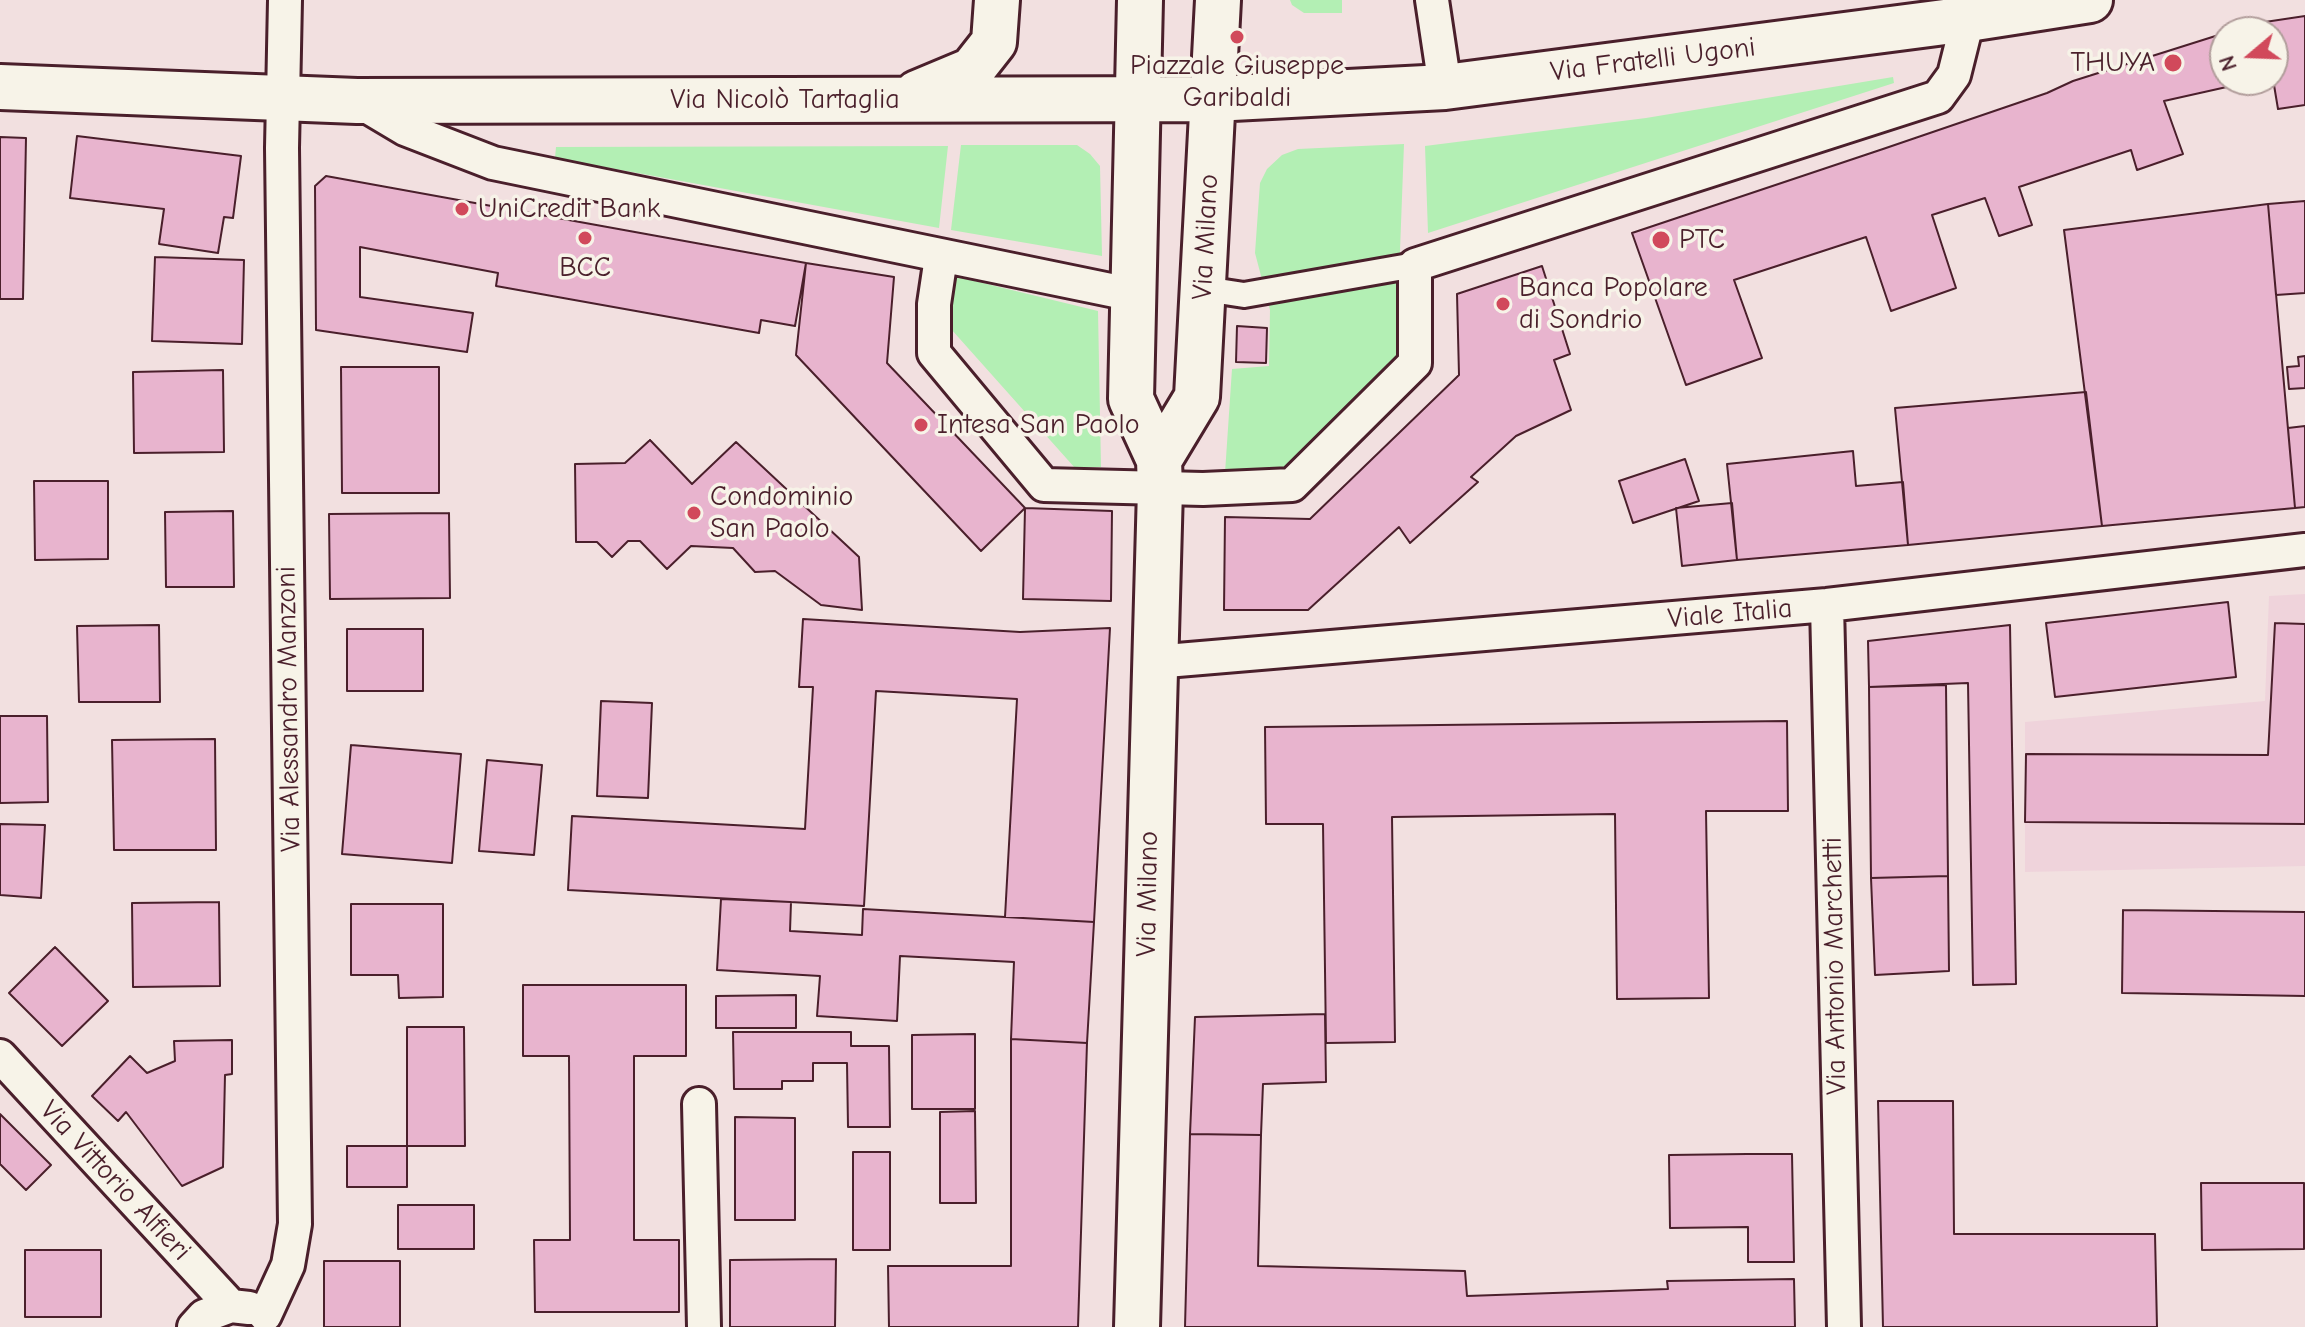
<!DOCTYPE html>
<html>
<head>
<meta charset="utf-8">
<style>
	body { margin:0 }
	#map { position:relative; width:2305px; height:1327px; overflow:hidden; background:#f2e0e0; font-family:"Comic Neue",sans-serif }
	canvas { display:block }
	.north { position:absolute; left:2209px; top:16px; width:80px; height:80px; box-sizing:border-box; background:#f7f3e8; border:2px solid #b29e9c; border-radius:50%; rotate:251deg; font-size:22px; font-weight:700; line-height:32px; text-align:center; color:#4a1f2b }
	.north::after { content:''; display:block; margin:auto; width:28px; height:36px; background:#d1495b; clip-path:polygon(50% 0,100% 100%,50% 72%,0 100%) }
</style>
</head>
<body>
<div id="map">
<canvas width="2305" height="1327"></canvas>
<div class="north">N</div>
</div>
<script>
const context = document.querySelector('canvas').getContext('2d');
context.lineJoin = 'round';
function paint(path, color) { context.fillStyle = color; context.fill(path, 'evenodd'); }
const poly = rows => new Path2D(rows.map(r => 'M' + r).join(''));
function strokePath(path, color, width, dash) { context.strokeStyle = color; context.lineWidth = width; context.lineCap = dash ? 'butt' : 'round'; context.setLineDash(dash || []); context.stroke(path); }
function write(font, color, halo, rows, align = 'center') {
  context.font = font + ' "Comic Neue",sans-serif'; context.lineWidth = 7; context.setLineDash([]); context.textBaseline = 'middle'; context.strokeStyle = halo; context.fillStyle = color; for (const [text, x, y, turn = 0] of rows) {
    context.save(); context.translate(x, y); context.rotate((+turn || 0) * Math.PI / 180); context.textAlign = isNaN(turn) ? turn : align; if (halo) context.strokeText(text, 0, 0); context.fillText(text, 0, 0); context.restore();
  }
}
const built = poly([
	[2305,594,2305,866,2025,872,2025,722,2265,701,2269,596]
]);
const green = poly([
	[1290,0,1342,0,1342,13,1304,13,1292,5],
	[1893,77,1894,83,1428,233,1425,146,1646,118],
	[1404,144,1396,357,1286,473,1225,473,1232,369,1269,366,1270,310,1255,253,1260,183,1267,169,1282,155,1298,149],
	[961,145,1077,145,1090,154,1100,166,1102,256,951,230],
	[948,146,939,228,555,158,556,147],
	[954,276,1098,311,1101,467,1075,468,951,329]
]);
const building = poly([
	[2305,16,2305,105,2278,109,2273,79,2273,32,2230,32,2265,22,2305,16],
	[2225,33,2225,80,2258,80,2164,101,2183,154,2137,170,2131,150,2019,187,2032,225,1999,236,1985,198,1932,215,1956,288,1891,311,1866,237,1734,280,1762,358,1686,385,1632,233,1883,149,2047,93,2073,81,2225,33],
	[77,136,241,156,233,218,224,217,218,253,159,244,164,209,70,198,77,136],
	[0,137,26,138,23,299,0,299,0,137],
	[326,176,806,263,795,326,761,320,759,333,496,286,498,273,360,247,360,297,473,313,467,352,316,330,315,186,326,176],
	[2305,201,2305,293,2276,295,2268,204,2305,201],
	[2268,204,2295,508,2102,526,2064,230,2268,204],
	[155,257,244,260,242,344,152,341,155,257],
	[806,263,894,277,887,363,1025,508,981,551,796,355,806,263],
	[1542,266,1570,354,1554,360,1571,410,1516,436,1471,477,1478,482,1410,543,1399,527,1308,610,1224,610,1225,517,1310,519,1459,375,1457,294,1542,266],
	[1237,326,1267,328,1266,363,1236,362,1237,326],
	[2305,356,2305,388,2289,389,2287,367,2299,366,2298,357,2305,356],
	[341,367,439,367,439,493,342,493,341,367],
	[223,370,224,452,134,453,133,372,223,370],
	[2086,392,2102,526,1908,545,1895,408,2086,392],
	[2305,426,2305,507,2295,508,2288,428,2305,426],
	[650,440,692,484,736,442,859,557,862,610,821,605,775,571,755,572,733,548,691,546,667,569,640,541,628,541,612,557,597,542,576,542,575,464,625,463,650,440],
	[1853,451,1856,486,1903,482,1908,545,1737,560,1727,464,1853,451],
	[1685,459,1699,501,1633,523,1619,481,1685,459],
	[34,481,108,481,108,559,35,560,34,481],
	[1732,503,1737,560,1682,566,1676,508,1732,503],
	[1025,508,1112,511,1111,601,1023,599,1025,508],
	[233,511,234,587,166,587,165,512,233,511],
	[449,513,450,598,330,599,329,514,449,513],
	[2228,602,2236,677,2055,697,2046,623,2228,602],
	[803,619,1020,632,1110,628,1094,922,1005,917,1017,699,876,691,864,906,568,890,572,816,805,829,813,687,799,687,803,619],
	[2275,623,2305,624,2305,824,2025,822,2026,754,2268,755,2275,623],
	[159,625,160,702,79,702,77,626,159,625],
	[2010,625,2016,984,1973,985,1968,683,1869,687,1868,641,2010,625],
	[347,629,423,629,423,691,347,691,347,629],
	[1946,685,1948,876,1871,878,1869,687,1946,685],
	[601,701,652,703,648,798,597,796,601,701],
	[0,716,47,716,48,802,0,803,0,716],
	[1787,721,1788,811,1706,811,1709,998,1617,999,1615,814,1392,817,1395,1042,1326,1043,1323,824,1266,824,1265,727,1787,721],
	[215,739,216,850,114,850,112,740,215,739],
	[351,745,461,754,452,863,342,854,351,745],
	[487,760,542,765,534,855,479,851,487,760],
	[0,824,45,825,41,898,0,895,0,824],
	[1948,876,1949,971,1875,975,1871,878,1948,876],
	[721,899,791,902,790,931,862,935,863,909,1094,922,1087,1043,1011,1039,1014,962,900,956,897,1021,817,1016,820,976,717,970,721,899],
	[219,902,220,986,133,987,132,903,219,902],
	[351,904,443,904,443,997,399,998,398,975,351,975,351,904],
	[2123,910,2305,912,2305,996,2122,993,2123,910],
	[55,947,108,1001,62,1046,9,993,55,947],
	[523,985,686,985,686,1056,634,1056,634,1240,679,1240,679,1312,535,1312,534,1240,570,1240,569,1056,523,1056,523,985],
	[796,995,796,1028,716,1028,716,996,796,995],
	[1325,1014,1326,1082,1263,1084,1261,1135,1190,1134,1195,1017,1325,1014],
	[407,1027,464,1027,465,1146,407,1146,407,1027],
	[733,1032,851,1032,851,1046,889,1046,890,1127,848,1127,847,1063,813,1063,813,1081,782,1081,782,1089,734,1089,733,1032],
	[975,1034,975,1109,912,1109,912,1035,975,1034],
	[1011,1039,1087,1043,1078,1327,889,1327,888,1266,1011,1266,1011,1039],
	[232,1040,232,1074,225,1075,223,1167,182,1186,126,1112,118,1121,92,1096,130,1056,147,1073,175,1061,174,1041,232,1040],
	[1878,1101,1953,1101,1954,1234,2155,1234,2157,1327,1883,1327,1878,1101],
	[975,1111,976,1203,940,1203,940,1112,975,1111],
	[0,1114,51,1165,26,1190,0,1164,0,1114],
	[735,1117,795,1118,795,1220,735,1220,735,1117],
	[1190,1134,1261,1135,1258,1266,1465,1271,1467,1296,1668,1289,1667,1281,1794,1279,1795,1327,1185,1327,1190,1134],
	[347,1146,407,1146,407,1187,347,1187,347,1146],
	[853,1152,890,1152,890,1250,853,1250,853,1152],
	[1747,1154,1792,1154,1794,1262,1748,1262,1748,1227,1670,1228,1669,1155,1747,1154],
	[2201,1183,2304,1183,2304,1249,2202,1250,2201,1183],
	[398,1205,474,1205,474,1249,398,1249,398,1205],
	[25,1250,101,1250,101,1317,25,1317,25,1250],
	[836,1259,835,1327,730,1327,730,1260,836,1259],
	[324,1261,400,1261,400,1327,324,1327,324,1261]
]);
const pedestrian = poly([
	[1218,291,1244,295,1415,265]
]);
const minor = poly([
	[1432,0,1445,87],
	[358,101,405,129,493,163,1120,292],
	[941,257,934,304,934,353,1044,485,1203,489,1292,485,1415,363,1415,265,1938,97,1954,75,1968,19],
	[1827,605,1844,1327],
	[1154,662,1827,605,2305,550],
	[0,1056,231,1306],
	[699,1104,704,1327],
	[265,1315,288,1265,295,1224,282,148,285,0],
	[194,1327,204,1316,231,1306,249,1308]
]);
const secondary = poly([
	[0,87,357,101,1213,99,1445,87,1968,19,2090,0],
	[917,93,972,70,994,42,997,0],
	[1159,460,1197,397,1218,0],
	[1137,1327,1160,489,1159,460,1131,399,1140,0]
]);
const markers = [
	[1237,37,8,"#d1495b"],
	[2173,63,10,"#d1495b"],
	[462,209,8,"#d1495b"],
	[585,238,8,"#d1495b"],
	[1661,240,10,"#d1495b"],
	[1503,304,8,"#d1495b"],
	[921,425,8,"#d1495b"],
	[694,513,8,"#d1495b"]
];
const streetNames = [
	["Via Fratelli Ugoni",1653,60,-7],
	["Via Nicolò Tartaglia",785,100],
	["Via Milano",1206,237,-87],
	["Viale Italia",1730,614,-5],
	["Via Alessandro Manzoni",289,709,-91],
	["Via Milano",1148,894,-89],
	["Via Antonio Marchetti",1835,966,-91],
	["Via Vittorio Alfieri",115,1181,47]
];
const poiNames = [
	["THUYA",2155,63,"right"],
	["Piazzale Giuseppe",1237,66,"center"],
	["Garibaldi",1237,98,"center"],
	["UniCredit Bank",478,209],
	["PTC",1679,240],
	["BCC",585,268,"center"],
	["Banca Popolare",1519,288],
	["di Sondrio",1519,320],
	["Intesa San Paolo",937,425],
	["Condominio",710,497],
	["San Paolo",710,529]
];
paint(built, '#efd3db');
paint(green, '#b3efb4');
paint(building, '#e8b4ce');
strokePath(building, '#4a1f2b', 2);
strokePath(pedestrian, '#4a1f2b', 30);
strokePath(minor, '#4a1f2b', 38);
strokePath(secondary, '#4a1f2b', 50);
strokePath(pedestrian, '#f7f3e8', 24);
strokePath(minor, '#f7f3e8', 32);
strokePath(secondary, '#f7f3e8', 44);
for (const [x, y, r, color] of markers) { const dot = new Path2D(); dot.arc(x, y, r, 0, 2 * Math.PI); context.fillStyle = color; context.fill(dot); strokePath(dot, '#f7f3e8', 3); }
write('28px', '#4a1f2b', '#f7f3e8', streetNames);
write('28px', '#4a1f2b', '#f7f3e8', poiNames, 'left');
</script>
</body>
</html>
